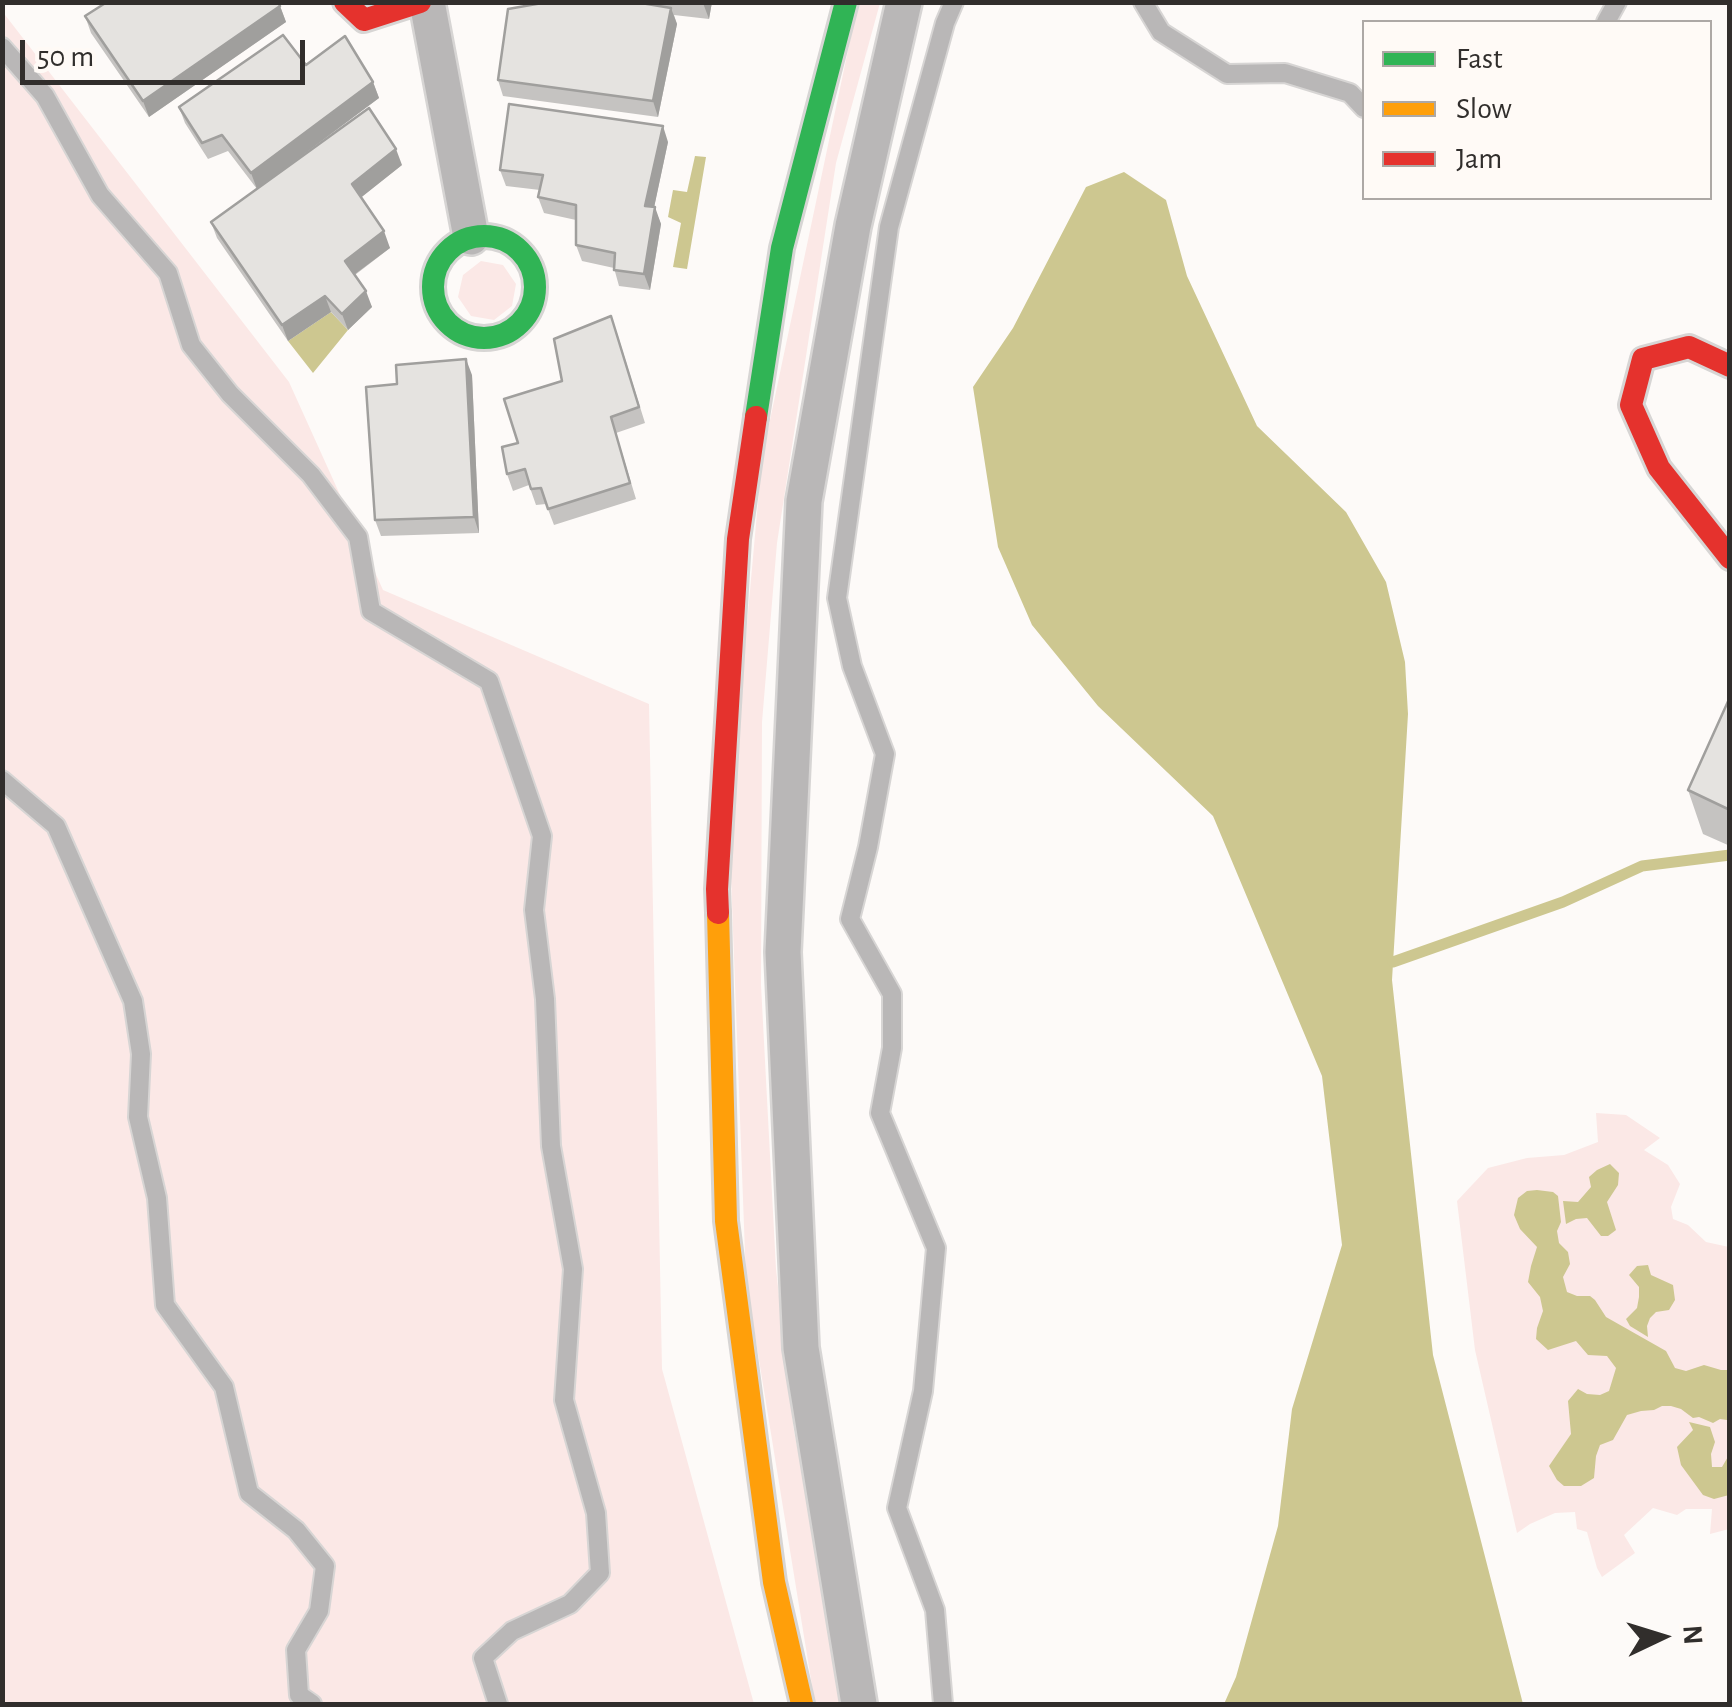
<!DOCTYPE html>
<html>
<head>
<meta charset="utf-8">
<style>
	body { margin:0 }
	#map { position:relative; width:1732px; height:1707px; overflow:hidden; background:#fdfaf8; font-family:"Alegreya Sans",sans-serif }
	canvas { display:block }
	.frame { position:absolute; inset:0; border:5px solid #312e2c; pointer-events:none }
	.legend { position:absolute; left:1362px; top:20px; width:350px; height:180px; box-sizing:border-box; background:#fffaf6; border:2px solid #ada8a5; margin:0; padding:12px 18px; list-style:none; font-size:30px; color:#312e2c }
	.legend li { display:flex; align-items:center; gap:20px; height:50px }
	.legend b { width:50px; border:2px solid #ada8a5 }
	.north { position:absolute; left:1612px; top:1587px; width:100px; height:100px; -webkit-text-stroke:8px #fffaf6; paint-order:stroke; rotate:86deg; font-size:28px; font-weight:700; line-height:40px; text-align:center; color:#312e2c }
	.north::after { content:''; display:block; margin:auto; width:35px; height:45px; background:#312e2c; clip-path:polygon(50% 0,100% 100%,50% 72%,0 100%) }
	.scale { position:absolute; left:20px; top:40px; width:285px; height:45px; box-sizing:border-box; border:5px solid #312e2c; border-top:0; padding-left:12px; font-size:30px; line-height:35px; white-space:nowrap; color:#312e2c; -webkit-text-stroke:8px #fffaf6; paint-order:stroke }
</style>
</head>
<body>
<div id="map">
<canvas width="1732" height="1707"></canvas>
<div class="frame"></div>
<ul class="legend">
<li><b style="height:12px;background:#30b455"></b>Fast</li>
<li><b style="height:12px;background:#ff9f0a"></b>Slow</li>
<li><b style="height:12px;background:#e5322d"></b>Jam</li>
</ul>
<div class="north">N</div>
<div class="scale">50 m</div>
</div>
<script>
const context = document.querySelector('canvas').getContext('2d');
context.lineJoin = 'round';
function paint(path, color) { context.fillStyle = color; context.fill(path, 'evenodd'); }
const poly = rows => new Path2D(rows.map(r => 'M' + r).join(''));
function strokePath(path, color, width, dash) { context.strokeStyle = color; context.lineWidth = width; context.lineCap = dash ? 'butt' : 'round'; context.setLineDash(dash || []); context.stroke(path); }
const green = poly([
	[858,3,880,3,836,163,777,543,762,722,761,985,776,1269,794,1431,848,1704,815,1704,746,1280,729,822,762,458],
	[2,11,289,382,383,590,649,704,662,1369,754,1704,3,1704],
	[481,261,503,265,516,284,512,306,494,320,471,316,458,297,463,275],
	[1596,1113,1626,1115,1660,1138,1644,1150,1668,1165,1680,1184,1671,1207,1673,1219,1688,1225,1706,1242,1729,1247,1729,1529,1710,1534,1712,1509,1686,1509,1677,1515,1653,1508,1624,1535,1635,1553,1602,1577,1597,1568,1587,1532,1577,1529,1575,1512,1555,1513,1530,1524,1517,1533,1475,1350,1457,1201,1488,1168,1527,1158,1564,1155,1598,1142]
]);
const water = poly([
	[695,156,706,157,687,269,673,267,681,223,668,217,673,190,687,192],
	[1124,172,1166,200,1187,276,1257,426,1346,512,1386,582,1405,662,1408,714,1392,980,1433,1355,1523,1704,1224,1704,1236,1677,1278,1526,1292,1409,1342,1245,1322,1076,1213,816,1098,706,1032,625,998,547,973,387,1013,328,1086,187],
	[331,312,348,330,313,373,288,341],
	[1610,1164,1619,1173,1618,1185,1607,1202,1616,1230,1608,1236,1601,1236,1587,1218,1576,1219,1566,1224,1563,1201,1578,1202,1591,1187,1589,1177,1597,1170],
	[1537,1190,1553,1192,1558,1196,1561,1222,1557,1231,1559,1243,1568,1252,1570,1264,1563,1277,1567,1292,1577,1296,1590,1296,1595,1300,1606,1317,1666,1351,1675,1368,1686,1371,1704,1365,1721,1370,1729,1370,1729,1417,1727,1420,1720,1419,1713,1423,1699,1417,1693,1418,1681,1409,1671,1406,1662,1406,1654,1410,1641,1411,1627,1415,1613,1440,1600,1445,1596,1456,1594,1478,1581,1486,1564,1486,1557,1480,1549,1466,1571,1434,1568,1401,1578,1389,1587,1394,1600,1395,1609,1391,1616,1368,1607,1356,1588,1355,1576,1341,1548,1350,1536,1339,1537,1328,1543,1311,1540,1297,1528,1282,1531,1266,1537,1247,1520,1229,1514,1215,1518,1198,1527,1191],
	[1648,1265,1651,1275,1673,1285,1675,1300,1669,1310,1656,1312,1650,1318,1647,1326,1648,1337,1630,1326,1626,1319,1637,1308,1639,1297,1639,1287,1629,1275,1637,1266],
	[1689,1422,1710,1427,1715,1442,1711,1454,1712,1467,1722,1467,1729,1455,1729,1495,1714,1499,1703,1495,1681,1465,1677,1447,1693,1430]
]);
const stream = poly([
	[1393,962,1563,902,1642,866,1730,855]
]);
const lane = poly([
	[1143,2,1161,32,1227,74,1285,73,1350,93,1364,108],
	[1606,22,1617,2],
	[2,47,45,96,100,195,168,273,191,345,230,394,311,475,358,537,371,611,489,681,542,836,534,910,545,999,551,1146,573,1269,564,1400,596,1513,600,1573,570,1604,512,1631,483,1658,498,1704],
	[2,780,56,826,133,1001,141,1054,138,1117,157,1198,165,1305,224,1387,249,1493,296,1530,325,1566,319,1611,296,1650,299,1695,312,1704],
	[943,1704,935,1610,897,1508,923,1391,936,1248,880,1113,892,1048,892,994,850,919,868,847,885,754,852,666,837,598,889,227,945,23,954,2]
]);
const street = poly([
	[427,2,471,237],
	[859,1704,801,1348,783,952,804,501,853,226,904,2]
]);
const fast = poly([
	'433 287a51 51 0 1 1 102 0a51 51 0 1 1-102 0Z',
	[756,417,782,248,846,2]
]);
const slow = poly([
	[718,913,726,1221,774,1582,802,1704]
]);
const jam = poly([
	[345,2,364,20,420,2],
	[1730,366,1689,347,1643,359,1631,405,1659,468,1730,558],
	[718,913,717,889,738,539,756,417]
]);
const wall = poly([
	[548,2,712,2,709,19,674,15,677,24,658,117,503,96,498,80],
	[280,6,286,22,149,117,91,33,85,16],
	[306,65,373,82,379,98,267,182,402,165,361,197,390,248,355,275,372,307,348,330,331,312,288,341,217,238,211,222,257,189,228,151,208,159,185,123,179,107],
	[668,142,654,207,661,224,650,290,619,286,614,268,582,261,576,245,576,220,544,213,538,197,540,190,506,186,500,170],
	[617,333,645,423,616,433,636,499,554,525,546,504,536,505,529,485,513,491,507,474,518,443,562,381],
	[472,375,479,533,381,536,375,520],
	[1730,697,1730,846,1703,834,1688,790]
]);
const shadedWall = poly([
	[703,2,712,2,709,19,703,3],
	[280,6,286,22,149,117,143,101],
	[671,8,677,24,658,117,653,101],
	[373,82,379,98,257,189,251,173],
	[663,126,668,142,651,222,645,206],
	[396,149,402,165,358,200,352,184],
	[655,207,661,224,650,290,644,274],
	[384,231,390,248,351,277,345,261],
	[366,291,372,307,348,330,342,314],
	[325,296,331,312,288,341,282,325],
	[466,359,472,375,479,533,474,517]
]);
const building = poly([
	[107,2,278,2,280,6,143,101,85,16,107,2],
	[635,2,671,8,653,101,498,80,508,9,548,2,635,2],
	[283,35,306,65,345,36,373,82,251,173,222,135,202,143,179,107,283,35],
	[509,104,663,126,645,206,655,207,644,274,614,270,615,253,576,245,576,205,538,197,543,175,500,170,509,104],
	[369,108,396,149,352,184,384,231,345,261,366,291,342,314,325,296,282,325,211,222,369,108],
	[611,316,639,407,611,417,630,483,548,509,541,488,531,489,525,469,507,474,502,447,518,443,504,399,562,381,554,339,611,316],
	[466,359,474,517,375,520,366,387,397,384,396,365,466,359],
	[1730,697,1730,810,1688,790,1730,697]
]);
paint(green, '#fbe8e6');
paint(water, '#cdc790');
strokePath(stream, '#cdc790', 11);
strokePath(lane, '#d7d5d4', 22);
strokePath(street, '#d7d5d4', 40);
strokePath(fast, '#d7d5d4', 28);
strokePath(slow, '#d7d5d4', 28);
strokePath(jam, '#d7d5d4', 28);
strokePath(lane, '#b9b7b7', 18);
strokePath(street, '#b9b7b7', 35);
strokePath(fast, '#30b455', 22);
strokePath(slow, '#ff9f0a', 22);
strokePath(jam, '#e5322d', 22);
paint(wall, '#c5c3c1');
paint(shadedWall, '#a09f9d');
paint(building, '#e5e3e0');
strokePath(building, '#a09f9d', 2.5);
</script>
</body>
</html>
